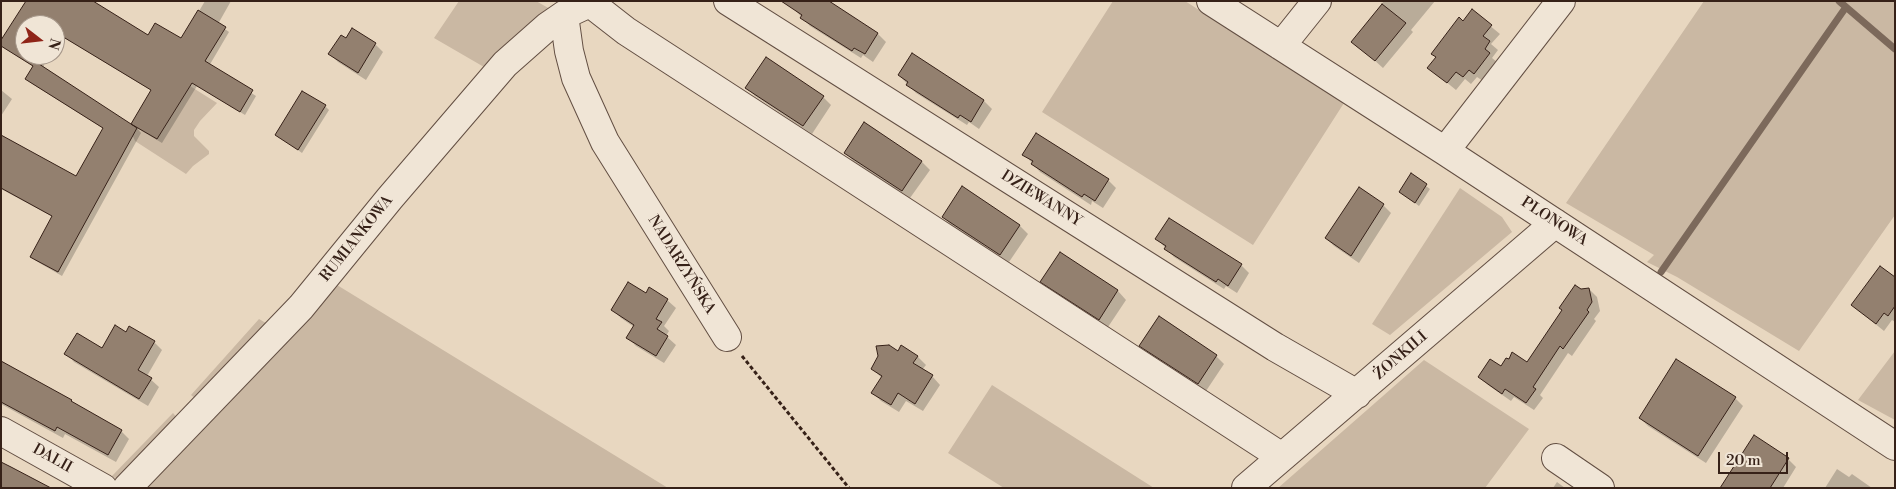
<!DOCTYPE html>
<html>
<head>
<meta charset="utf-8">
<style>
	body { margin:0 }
	#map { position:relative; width:1896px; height:489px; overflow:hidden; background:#e8d7c0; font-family:"Libre Bodoni",serif }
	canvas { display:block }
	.frame { position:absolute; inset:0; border:2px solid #362118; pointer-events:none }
	.north { position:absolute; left:15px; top:15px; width:50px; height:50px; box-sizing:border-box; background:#f0e5d6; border:1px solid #a6978a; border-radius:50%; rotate:106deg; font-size:14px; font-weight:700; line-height:20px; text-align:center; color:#362118 }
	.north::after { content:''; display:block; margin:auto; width:18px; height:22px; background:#8f2418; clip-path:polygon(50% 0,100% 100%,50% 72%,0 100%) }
	.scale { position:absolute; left:1718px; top:452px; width:70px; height:22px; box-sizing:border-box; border:2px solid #362118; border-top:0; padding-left:6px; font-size:15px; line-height:18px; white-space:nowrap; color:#362118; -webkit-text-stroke:4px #f0e5d6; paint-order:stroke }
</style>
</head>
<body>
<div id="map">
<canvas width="1896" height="489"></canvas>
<div class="frame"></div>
<div class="north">N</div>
<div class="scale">20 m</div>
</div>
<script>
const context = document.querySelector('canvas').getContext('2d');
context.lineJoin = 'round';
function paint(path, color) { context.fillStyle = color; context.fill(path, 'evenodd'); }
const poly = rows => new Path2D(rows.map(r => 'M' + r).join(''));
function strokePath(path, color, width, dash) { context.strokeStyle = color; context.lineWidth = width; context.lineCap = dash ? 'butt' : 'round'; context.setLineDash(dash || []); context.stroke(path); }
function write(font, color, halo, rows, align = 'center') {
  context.font = font + ' "Libre Bodoni",serif'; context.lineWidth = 4.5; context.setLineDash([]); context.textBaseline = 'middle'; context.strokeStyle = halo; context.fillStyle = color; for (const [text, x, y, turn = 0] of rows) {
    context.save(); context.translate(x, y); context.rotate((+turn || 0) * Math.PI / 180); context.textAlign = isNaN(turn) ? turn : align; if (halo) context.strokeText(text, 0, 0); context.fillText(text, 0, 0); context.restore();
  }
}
const green = poly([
	[459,1,536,1,550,9,493,69,484,67,434,38],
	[1113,1,1185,1,1344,103,1253,245,1042,112],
	[1704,1,1895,1,1895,215,1799,351,1677,277,1647,262,1654,255,1566,203],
	[190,86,217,103,200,121,194,130,194,136,209,151,209,154,193,166,186,174,135,141,129,127,131,124,157,139],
	[1460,188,1502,217,1512,232,1390,335,1372,324],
	[337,285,668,488,141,488,292,336],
	[259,319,271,326,201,403,191,395],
	[1895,351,1895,420,1858,400],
	[1424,360,1529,429,1485,488,1278,488],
	[992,385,1154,488,1004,488,948,453],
	[173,413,178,419,125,480,111,477]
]);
const shadow = poly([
	[47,1,148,36,182,40,205,1,231,1,218,24,229,32,209,66,256,96,245,115,197,86,162,143,137,128,141,133,62,276,36,261,31,257,53,217,1,189,1,147,76,178,104,129,31,83,27,79,34,67,1,46],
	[25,25,55,25,55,43,60,35,152,91,131,125,43,69,47,55,25,55],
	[827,1,878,34,886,42,873,62,863,55,861,58,810,26,793,8],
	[1384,1,1435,1,1411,30,1413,32,1383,68,1353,41],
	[1472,11,1500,34,1491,44,1498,50,1492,58,1497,62,1483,81,1477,77,1471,84,1465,79,1456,90,1429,68],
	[346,40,375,44,383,52,366,80,338,62,330,54],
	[912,55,984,101,992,109,979,129,969,122,967,125,916,93,908,85,899,75],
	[747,88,823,97,831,105,812,134,755,96],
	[1,90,12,99,1,116],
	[325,106,329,110,302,153,277,135],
	[845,152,922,162,930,170,910,198,853,161],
	[1024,154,1108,180,1116,188,1103,208,1092,201,1091,205,1040,172],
	[1411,175,1430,189,1419,206,1400,192],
	[962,188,1020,226,1028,234,1009,262,951,225,943,217],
	[1383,205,1391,213,1359,263,1334,246,1326,238],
	[1157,239,1241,265,1249,273,1237,293,1226,286,1224,289,1174,257],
	[1061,253,1118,291,1126,300,1108,327,1050,289,1042,281],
	[1895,278,1895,322,1892,320,1884,331,1852,305],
	[649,289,667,300,676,308,664,326,669,331,666,336,676,345,664,363,636,346,628,338,634,327,621,318,613,310,646,295],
	[1589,289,1597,297,1600,311,1594,319,1596,321,1572,356,1568,353,1540,395,1543,398,1534,410,1514,397,1511,401,1488,385,1480,377,1502,368,1528,363,1581,291],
	[126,333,154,342,162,350,147,376,159,387,148,406,74,362,66,353,102,350],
	[1141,346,1216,356,1224,364,1206,391,1149,354],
	[902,347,918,357,926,365,922,370,932,376,940,385,923,411,906,401,899,412,881,401,873,393,882,378,872,369,899,352],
	[1,363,71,401,76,405,121,431,129,439,116,462,65,434,63,438,1,404],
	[1735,398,1743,406,1706,463,1648,426,1640,418],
	[1788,459,1796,467,1783,488,1722,488],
	[1837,469,1849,477,1852,474,1872,488,1825,488],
	[1557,482,1565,488,1553,488]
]);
const stream = poly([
	[1839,1,1895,49],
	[1661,272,1846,7]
]);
const building = poly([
	[26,1,93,1,148,35,155,23,181,38,198,10,226,27,205,61,253,90,240,112,192,83,157,139,131,124,137,128,58,272,30,257,52,216,1,188,1,135,76,176,103,128,25,79,33,66,1,46,1,40,26,1],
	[25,25,55,25,55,32,151,90,131,124,36,62,40,55,25,55,25,25],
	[781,1,829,1,878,33,865,54,854,48,852,51,800,18,802,15,781,1],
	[1382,4,1406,23,1375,61,1351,42,1382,4],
	[1472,9,1492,25,1483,36,1490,41,1485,49,1490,53,1474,74,1469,70,1463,77,1456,72,1447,83,1427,68,1436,57,1431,54,1459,17,1463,21,1472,9],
	[352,28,376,43,358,73,328,54,341,35,346,38,352,28],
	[912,53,984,100,971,122,960,115,958,118,906,85,908,82,898,75,912,53],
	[766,57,824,96,803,126,745,88,766,57],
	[302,91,326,105,298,150,275,135,302,91],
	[864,122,922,161,902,191,844,153,864,122],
	[1036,133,1109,179,1095,201,1084,194,1082,197,1031,164,1033,161,1022,155,1036,133],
	[1411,173,1427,184,1415,203,1399,192,1411,173],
	[962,186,1020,225,1000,255,942,217,962,186],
	[1359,187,1384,204,1351,256,1325,238,1359,187],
	[1169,218,1242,264,1228,286,1218,279,1216,282,1164,249,1166,246,1155,239,1169,218],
	[1060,252,1118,290,1099,320,1040,282,1060,252],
	[1880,266,1895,277,1895,306,1888,316,1884,313,1876,324,1851,305,1880,266],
	[628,282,646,293,649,287,668,299,656,319,662,322,657,329,668,336,656,356,626,338,634,325,611,310,628,282],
	[1575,285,1581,289,1589,288,1592,302,1587,310,1589,312,1563,349,1560,346,1533,387,1536,389,1526,403,1505,389,1502,394,1478,377,1490,359,1501,366,1506,358,1509,359,1512,352,1527,362,1562,310,1559,308,1575,285],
	[1159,316,1217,355,1198,384,1139,346,1159,316],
	[115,325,126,332,129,326,155,341,138,370,152,378,139,399,64,354,77,333,102,348,115,325],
	[889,345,898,351,901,345,918,356,913,363,933,375,915,404,898,393,891,405,871,393,882,376,871,369,878,356,876,346,889,345],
	[1676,359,1736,397,1698,456,1639,418,1676,359],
	[1,361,72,400,71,401,122,430,108,455,57,427,55,431,1,402,1,361],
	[1754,435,1789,458,1770,488,1720,488,1754,435],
	[1,462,11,467,51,488,1,488,1,462]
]);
const path = poly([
	[742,356,849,488]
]);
const minor = poly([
	[728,1,1275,347,1357,394],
	[1211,1,1445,151,1895,446],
	[590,3,626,31,1282,457],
	[564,15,569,51,576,78,605,142,727,337],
	[1281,46,1317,1],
	[1445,151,1561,1],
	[1,431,103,488],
	[1556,458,1600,488],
	[127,488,301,307,390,198,505,64,548,26,564,15,594,1],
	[1246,488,1555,223]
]);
const streetNames = [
	["DZIEWANNY",1041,199,32],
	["PLONOWA",1554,222,33],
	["RUMIANKOWA",357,239,-51],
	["NADARZYŃSKA",681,265,58],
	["ŻONKILI",1401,356,-41],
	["DALII",52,459,29]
];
paint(green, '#cab8a3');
paint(shadow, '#0003');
strokePath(stream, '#7c695b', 7);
paint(building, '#93806f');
strokePath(building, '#362118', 1);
strokePath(minor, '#624e42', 30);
strokePath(path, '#362118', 3, [4, 2.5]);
strokePath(minor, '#f0e5d6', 28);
write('15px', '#362118', '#f0e5d6', streetNames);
</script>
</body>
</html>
